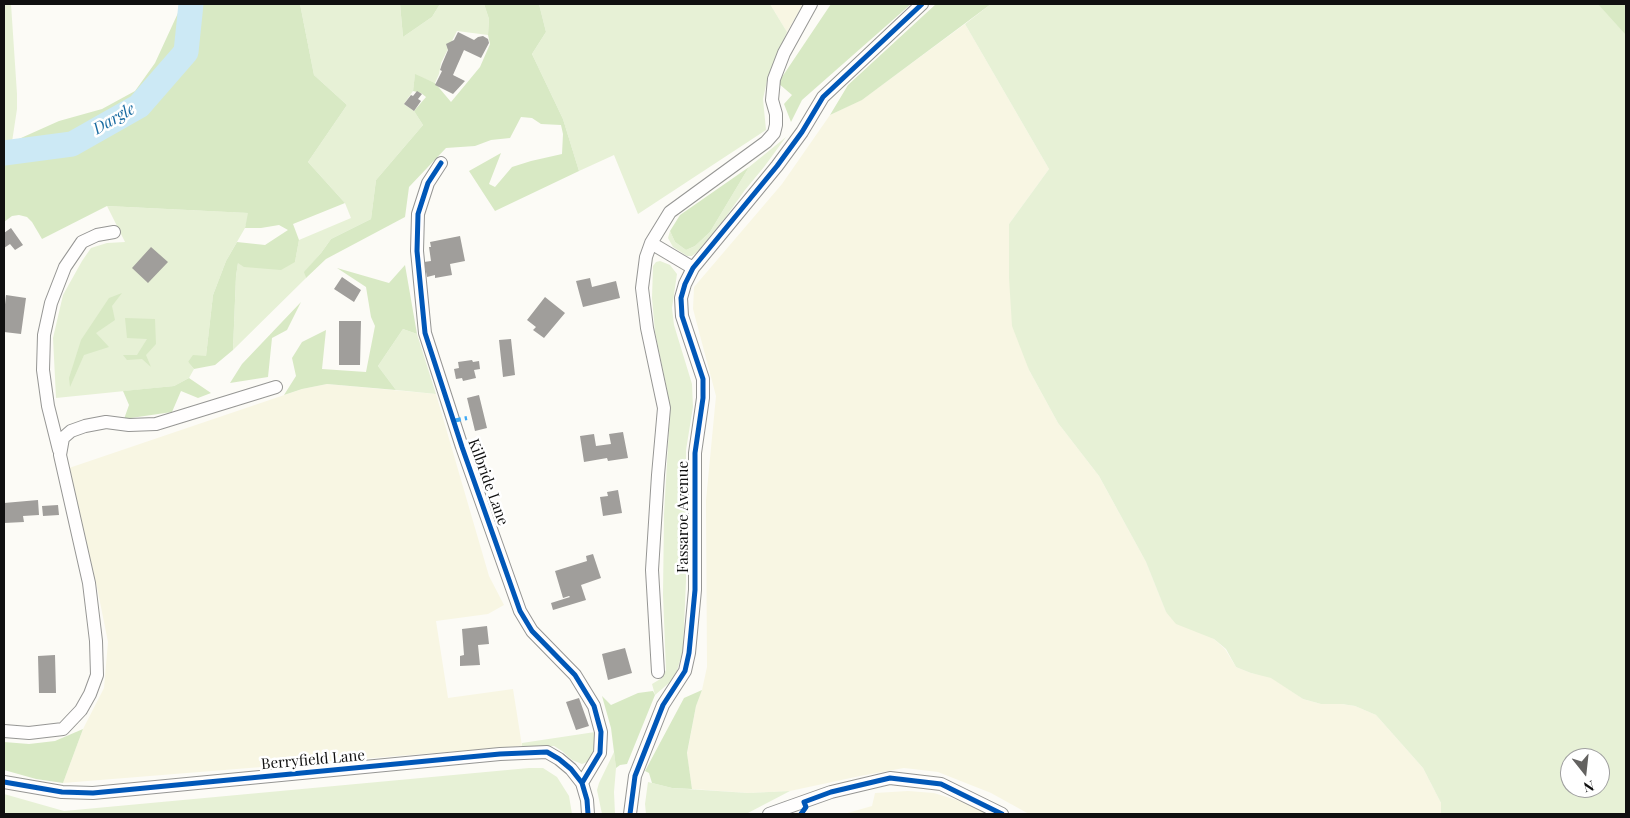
<!DOCTYPE html>
<html>
<head>
<meta charset="utf-8">
<style>
	body { margin:0 }
	#map { position:relative; width:1630px; height:818px; overflow:hidden; background:#fcfbf6; font-family:"Playfair Display",serif }
	canvas { display:block }
	.frame { position:absolute; inset:0; border:5px solid #101010; pointer-events:none }
	.north { position:absolute; left:1560px; top:748px; width:50px; height:50px; box-sizing:border-box; background:#fff; border:1px solid #9f9f9f; border-radius:50%; rotate:164deg; font-size:14px; font-weight:700; line-height:20px; text-align:center; color:#101010 }
	.north::after { content:''; display:block; margin:auto; width:18px; height:22px; background:#636260; clip-path:polygon(50% 0,100% 100%,50% 72%,0 100%) }
</style>
</head>
<body>
<div id="map">
<canvas width="1630" height="818"></canvas>
<div class="frame"></div>
<div class="north">N</div>
</div>
<script>
const context = document.querySelector('canvas').getContext('2d');
context.lineJoin = 'round';
function paint(path, color) { context.fillStyle = color; context.fill(path, 'evenodd'); }
const poly = rows => new Path2D(rows.map(r => 'M' + r).join(''));
function strokePath(path, color, width, dash) { context.strokeStyle = color; context.lineWidth = width; context.lineCap = dash ? 'butt' : 'round'; context.setLineDash(dash || []); context.stroke(path); }
function write(font, color, halo, rows, align = 'center') {
  context.font = font + ' "Playfair Display",serif'; context.lineWidth = 5; context.setLineDash([]); context.textBaseline = 'middle'; context.strokeStyle = halo; context.fillStyle = color; for (const [text, x, y, turn = 0] of rows) {
    context.save(); context.translate(x, y); context.rotate((+turn || 0) * Math.PI / 180); context.textAlign = isNaN(turn) ? turn : align; if (halo) context.strokeText(text, 0, 0); context.fillText(text, 0, 0); context.restore();
  }
}
const farmland = poly([
	[770,4,803,4,787,32],
	[965,24,1049,169,1009,224,1029,370,1058,423,1099,476,1146,562,1166,612,1214,639,1225,649,1236,667,1251,673,1271,677,1303,699,1321,704,1342,704,1355,706,1376,715,1423,768,1441,803,1441,814,1029,814,991,793,938,772,904,768,860,776,790,791,748,793,692,789,687,754,696,706,702,690,707,667,706,500,716,396,693,309,694,287,782,184,830,115,863,99],
	[327,384,436,394,489,576,504,605,488,614,436,621,448,698,513,689,522,746,63,783,83,729,104,688,108,642,97,587,69,468,302,389],
	[908,791,934,793,963,802,992,814,844,814,872,806,875,793]
]);
const green = poly([
	[4,4,11,4,17,94,17,109,12,142,4,142],
	[300,4,400,4,403,37,432,17,440,4,484,4,489,19,488,35,457,31,441,63,439,74,435,83,415,75,413,91,404,104,414,111,423,125,376,180,371,219,331,239,321,253,305,272,306,278,233,350,236,276,238,263,295,262,299,240,351,218,345,203,308,162,347,105,314,75],
	[539,4,770,4,787,32,767,81,763,99,766,130,638,214,614,155,579,171,563,119,532,54,546,32],
	[991,4,1626,4,1626,814,1441,814,1441,803,1423,768,1376,715,1355,706,1342,704,1321,704,1303,699,1271,678,1251,673,1236,667,1226,649,1214,639,1176,624,1166,612,1146,562,1099,476,1058,423,1029,370,1012,326,1009,278,1009,224,1049,169,965,24],
	[1570,758,1600,758,1600,788,1570,788],
	[786,137,764,167,745,190,725,218,697,252,692,256,687,256,673,247,668,238,670,231,675,242,686,250,695,246,710,232,749,167],
	[107,206,249,213,245,228,226,261,213,295,206,356,188,362,194,369,189,378,174,386,56,398,53,338,63,295,82,261,91,248,107,243,125,242],
	[660,261,670,265,677,274,672,308,674,325,692,384,693,407,686,450,686,581,683,650,677,671,669,683,655,695,652,684,662,678,666,670,663,595,664,514,670,412,667,390,655,332,652,298,653,266,656,262],
	[403,329,417,334,436,394,396,390,378,366],
	[595,732,595,747,590,759,587,762,582,764,572,760,562,751,554,746,522,746,522,743],
	[614,752,616,768,614,792,615,814,602,814,597,790,599,783],
	[529,768,543,768,557,777,569,796,572,814,4,814,4,794,64,811],
	[648,782,672,788,748,793,790,791,746,814,646,814,645,804]
]);
const forest = poly([
	[179,4,300,4,314,75,347,105,308,162,345,203,293,224,299,240,295,262,281,270,244,267,238,263,236,276,233,350,215,365,194,369,188,362,193,355,206,356,213,295,226,261,237,242,265,245,288,230,279,225,261,228,245,228,248,213,107,206,42,239,32,222,27,217,19,215,12,216,4,222,4,142,12,142,59,121,102,109,135,91,155,63,178,13],
	[400,4,440,4,432,17,403,37],
	[484,4,539,4,546,32,532,54,563,119,579,171,495,211,469,171,501,153,489,184,495,187,512,167,531,161,562,154,563,134,561,125,541,124,532,118,521,117,510,138,491,140,475,146,446,148,409,187,405,217,326,259,306,278,304,272,321,253,331,239,371,219,376,180,423,125,414,111,426,97,421,93,413,91,415,74,435,83,451,102,480,67,490,44,488,35,489,19],
	[831,4,911,4,802,100,791,122,784,104,792,95,778,83],
	[936,4,991,4,862,100,830,115,848,85],
	[1598,4,1626,4,1626,35],
	[749,167,710,232,695,246,686,250,675,242,670,231,680,215],
	[405,265,417,334,403,329,378,366,396,390,327,384,302,389,284,395,296,376,292,358,302,342,326,330,322,369,366,372,375,326,371,317,366,287,337,268,389,283],
	[122,293,112,306,115,320,96,333,109,347,84,355,70,387,69,378,81,340,109,298],
	[301,302,287,330,272,338,268,377,230,383,242,364],
	[125,318,155,319,156,344,146,355,151,367,142,359,127,360,123,355,137,355,147,339,127,338],
	[189,378,211,393,198,398,181,391,172,412,124,419,129,405,123,391,174,386],
	[702,690,696,706,687,753,692,789,672,788,652,783,649,773,645,771,684,698],
	[653,691,655,695,627,764,620,765,616,768,611,728,602,696,611,705,638,693],
	[83,729,63,783,36,779,4,770,4,742,29,744,55,741]
]);
const river = poly([
	[4,153,72,144,139,106,186,52,191,4]
]);
const building = poly([
	[458,32,474,40,478,37,483,36,488,39,489,43,481,58,464,50,453,75,465,81,453,94,435,85,442,71,440,70,442,64,448,50,446,44,454,40],
	[417,91,422,94,418,99,421,101,414,111,404,104,411,95,413,96],
	[11,228,23,245,15,250,10,244,4,248,4,233],
	[460,236,465,261,450,264,452,275,435,278,435,275,427,277,424,262,431,261,429,247,431,247,430,242],
	[151,247,168,262,148,283,132,268],
	[342,277,361,290,354,302,334,289],
	[590,278,592,287,616,281,620,298,583,307,576,281],
	[6,295,26,298,21,334,4,332,4,314],
	[545,297,565,313,544,338,533,330,536,327,527,320],
	[339,321,361,321,360,365,339,365],
	[511,339,515,375,503,377,499,340],
	[472,360,473,362,479,361,480,369,474,370,476,378,463,381,462,378,456,379,454,369,459,368,458,362],
	[479,395,487,428,475,431,467,398],
	[623,432,628,458,608,461,607,458,584,462,580,436,594,434,596,446,611,444,609,434],
	[618,490,622,513,603,516,600,497,608,496,607,492],
	[38,500,39,515,23,516,24,522,4,523,4,503],
	[58,505,59,515,43,516,42,506],
	[593,554,601,578,581,585,586,600,553,610,551,603,570,597,569,596,563,598,555,571,587,561,586,556],
	[487,626,489,644,478,645,480,665,460,666,460,656,464,655,462,629],
	[625,648,632,673,608,680,602,654],
	[55,655,56,693,39,693,38,656],
	[579,698,589,726,576,730,566,702]
]);
const street = poly([
	[441,163,428,183,418,214,417,251,425,333,462,447,520,611,532,631,575,675,594,706,601,732,600,753,582,783],
	[651,243,693,268],
	[59,450,48,406,43,370,44,335,51,303,65,267,82,242,97,235,114,232],
	[658,672,652,570,658,475,664,408,647,328,642,288,646,257,651,243,670,212,766,142,774,133,776,125,776,114,772,100,774,79,784,53,811,4],
	[4,731,29,733,63,729,81,710,90,694,97,675,96,641,89,583,60,455,63,438,71,431,85,426,106,422,129,425,156,424,276,387],
	[4,782,62,792,93,793,500,754,547,752,559,759,571,769,582,783,587,800,588,814],
	[630,814,635,776,663,705,685,671,689,653,695,590,695,453,703,398,703,379,682,316,681,298,685,284,693,268,777,166,802,132,823,97,922,4],
	[769,814,831,792,890,778,941,784,1002,814]
]);
const quiet = poly([
	[453,421,467,418]
]);
const cycleway = poly([
	[441,163,428,183,418,214,417,251,425,333,462,447,520,611,532,631,575,675,594,706,601,732,600,753,582,783],
	[4,782,62,792,93,793,500,754,547,752,559,759,571,769,582,783,587,800,588,814],
	[630,814,635,776,663,705,685,671,689,653,695,590,695,453,703,398,703,379,682,316,681,298,685,284,693,268,777,166,802,132,823,97,922,4],
	[801,814,806,807,804,802,831,792,890,778,941,784,1002,814]
]);
const streetNames = [
	["Kilbride Lane",488,482,70],
	["Fassaroe Avenue",683,517,-90],
	["Berryfield Lane",313,760,-5]
];
const waterNames = [
	["Dargle",114,119,-30]
];
paint(farmland, '#f8f6e3');
paint(green, '#e7f1d6');
paint(forest, '#d8e9c4');
strokePath(river, '#cce9f5', 25);
paint(building, '#a09e9b');
strokePath(street, '#969694', 14);
strokePath(street, '#fffefe', 12);
strokePath(quiet, '#3fa9f5', 4, [8, 4]);
strokePath(cycleway, '#0057b8', 5);
write('15px', '#101010', '#fff', streetNames);
write('italic 16px', '#196ba1', '#fff', waterNames);
</script>
</body>
</html>
